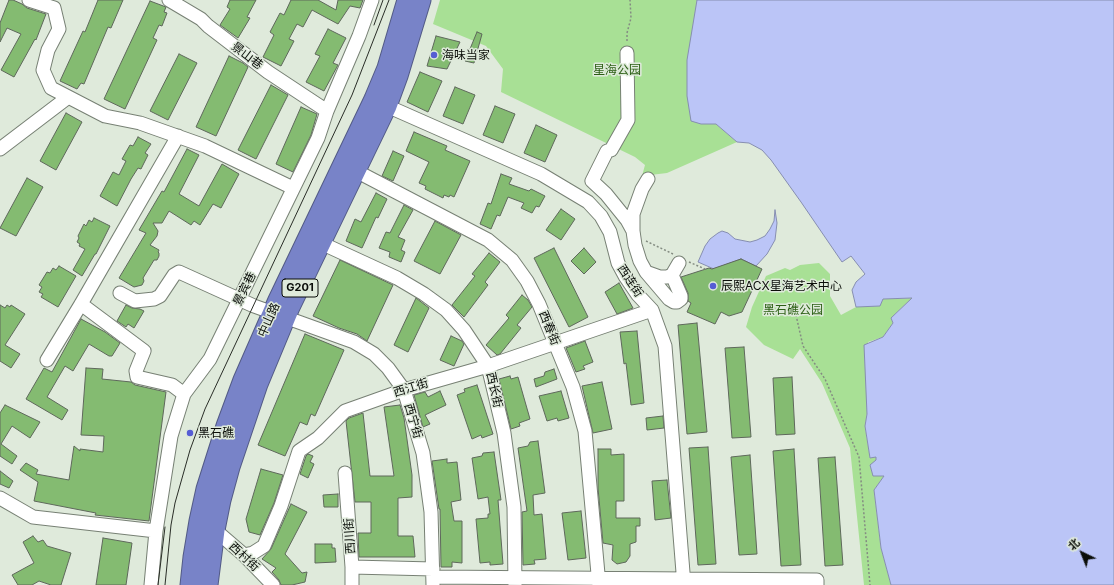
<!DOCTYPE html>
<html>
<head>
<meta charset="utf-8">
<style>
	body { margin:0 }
	#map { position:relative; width:1114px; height:585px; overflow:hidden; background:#dfeadb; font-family:Inter,"Noto Sans SC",sans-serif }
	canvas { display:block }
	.north { position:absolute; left:1062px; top:533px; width:40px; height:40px; -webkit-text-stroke:3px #dfeadb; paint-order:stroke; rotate:317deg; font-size:11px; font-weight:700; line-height:16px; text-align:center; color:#0a0d09 }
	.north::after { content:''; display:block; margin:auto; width:14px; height:18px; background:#0a0d09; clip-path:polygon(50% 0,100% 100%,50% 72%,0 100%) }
</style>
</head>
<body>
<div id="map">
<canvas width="1114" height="585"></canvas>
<div class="north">北</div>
</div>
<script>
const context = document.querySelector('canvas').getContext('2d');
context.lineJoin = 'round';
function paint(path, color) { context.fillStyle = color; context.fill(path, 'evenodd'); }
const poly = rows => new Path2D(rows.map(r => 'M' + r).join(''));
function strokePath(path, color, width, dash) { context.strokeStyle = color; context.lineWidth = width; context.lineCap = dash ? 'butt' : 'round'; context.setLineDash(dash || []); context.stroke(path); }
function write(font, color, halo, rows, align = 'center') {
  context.font = font + ' Inter,"Noto Sans SC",sans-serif'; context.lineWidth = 3; context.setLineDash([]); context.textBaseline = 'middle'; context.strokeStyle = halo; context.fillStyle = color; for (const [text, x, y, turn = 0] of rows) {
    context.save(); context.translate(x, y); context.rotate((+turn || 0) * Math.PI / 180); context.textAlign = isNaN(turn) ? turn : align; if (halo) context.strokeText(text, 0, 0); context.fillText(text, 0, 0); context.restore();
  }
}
const green = poly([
	[440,0,697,0,694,21,701,124,716,124,737,142,667,173,642,176,645,165,635,157,501,92,503,69,486,46,433,24],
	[819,263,830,274,830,296,841,315,856,307,866,306,882,299,912,298,891,318,893,323,883,337,868,342,867,414,865,427,870,458,876,456,876,460,884,476,874,490,881,548,891,585,864,585,850,448,822,383,800,349,793,359,764,345,746,327,752,307,766,276,785,268,790,270,800,265]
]);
const water = poly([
	[697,0,1114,0,1114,585,891,585,881,548,874,490,884,476,873,476,870,465,876,460,876,457,870,458,865,426,867,414,864,345,883,337,893,323,891,318,912,298,883,299,880,306,856,307,852,290,856,282,865,274,851,256,842,262,801,202,771,160,762,150,749,143,737,142,716,124,701,124,691,121,687,96,687,60,697,0],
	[775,210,777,223,775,240,767,254,756,266,741,259,714,269,698,262,705,246,710,239,718,233,722,231,728,233,735,239,750,242,757,240,765,236,770,229,774,221,775,210]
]);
const building = poly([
	[9,0,13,0,22,4,27,8,46,14,36,40,35,39,14,77,1,70,21,34,7,28,0,42,0,23,9,0],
	[98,0,123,0,111,28,108,27,84,84,81,83,77,89,60,81,83,31,85,32,98,0],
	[230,0,256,0,247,17,250,18,238,38,220,25,230,9,227,7,230,0],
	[291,0,318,0,336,10,338,0,363,0,360,8,350,6,338,24,312,10,303,27,297,24,289,39,294,41,281,66,263,57,274,35,270,32,280,13,284,15,291,0],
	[150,1,166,7,164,12,167,13,162,26,159,25,153,38,157,40,125,109,104,99,150,1],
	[328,29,346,38,333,63,338,65,324,91,306,82,320,56,315,54,328,29],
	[477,32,482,34,474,63,465,61,477,32],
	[436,36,460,42,447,69,427,66,436,36],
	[179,54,197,63,168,120,150,111,179,54],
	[229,56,243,63,248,67,216,136,196,127,229,56],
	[420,72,442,81,428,112,407,102,420,72],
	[271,85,288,95,256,159,238,150,271,85],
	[455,87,475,95,463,124,443,116,455,87],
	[495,106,515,114,503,143,483,135,495,106],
	[301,107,317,114,311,135,293,172,276,164,301,107],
	[66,113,82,122,56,170,40,161,66,113],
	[536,125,557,135,545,162,524,153,536,125],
	[414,132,447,146,445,150,470,161,454,197,450,195,449,197,444,195,443,198,425,189,426,186,419,183,429,162,406,151,414,132],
	[138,137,151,144,145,153,148,155,141,169,138,168,131,179,117,206,100,196,113,172,119,175,126,161,122,159,130,145,133,146,138,137],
	[187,149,199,155,179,194,199,206,222,164,239,174,221,208,213,204,200,225,194,221,191,225,169,211,162,223,153,223,158,231,157,236,150,245,159,250,158,252,159,253,159,256,157,260,154,260,143,278,144,281,142,285,134,287,119,278,146,233,139,230,162,191,164,192,187,149],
	[393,151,404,156,393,181,382,176,393,151],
	[501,174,512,178,509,184,529,191,531,189,545,196,539,207,536,206,532,213,521,208,524,203,508,197,500,216,497,215,491,229,480,224,488,203,491,204,501,174],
	[27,178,43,187,16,236,0,228,27,178],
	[376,193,387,199,378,218,376,217,362,248,346,241,355,219,361,222,376,193],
	[404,205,413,210,398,237,405,240,401,250,405,252,401,262,389,257,390,252,379,248,386,232,390,233,404,205],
	[561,209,575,219,561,240,546,230,561,209],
	[94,218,110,226,96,254,95,254,82,276,73,270,85,249,79,246,80,244,77,242,79,238,78,236,84,224,86,226,89,220,92,222,94,218],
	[435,221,461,235,440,274,414,261,435,221],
	[554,248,588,317,569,327,534,258,554,248],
	[584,248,596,262,584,274,571,261,584,248],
	[489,253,500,262,485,282,488,285,464,317,452,305,475,276,472,274,489,253],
	[741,259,762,269,742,312,729,316,721,312,715,324,687,312,691,303,688,301,688,293,681,277,709,268,712,269,741,259],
	[340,260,393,285,367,341,357,334,339,328,313,316,340,260],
	[59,266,76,276,58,307,41,297,43,294,39,292,42,287,39,285,47,272,50,273,53,268,56,270,59,266],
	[619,283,633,308,617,314,605,292,619,283],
	[522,295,528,300,532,307,517,325,521,328,500,354,497,355,486,345,509,318,506,315,522,295],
	[416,298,429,308,408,352,394,345,416,298],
	[0,305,5,308,7,305,10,307,11,305,25,314,5,345,20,354,11,368,0,361,0,305],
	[126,305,132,308,140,309,144,311,134,328,128,324,126,327,117,321,126,305],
	[81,319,105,332,120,343,112,356,109,356,89,344,73,371,65,366,47,397,68,410,62,420,26,399,44,368,52,372,81,319],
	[697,323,707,432,687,434,678,325,697,323],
	[637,331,644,403,631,405,626,363,624,364,620,332,637,331],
	[305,334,344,350,315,416,311,414,307,425,300,422,285,456,258,445,305,334],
	[451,336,462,341,464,344,454,366,440,360,451,336],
	[585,341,593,362,583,366,585,369,576,372,566,348,585,341],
	[744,347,751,437,732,438,725,348,744,347],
	[86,368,103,369,102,379,131,382,135,385,166,392,149,521,95,515,96,513,34,501,38,482,20,470,26,463,38,470,36,474,69,480,74,446,80,451,80,449,103,452,104,436,81,435,86,368],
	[554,369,557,379,536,387,534,379,544,376,545,372,554,369],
	[510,376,511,379,518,377,530,419,519,423,520,426,511,429,499,379,510,376],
	[792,377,795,434,776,435,773,378,792,377],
	[602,382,612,429,593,433,582,386,602,382],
	[477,385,493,434,482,438,481,435,472,439,457,395,465,392,464,389,477,385],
	[440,391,446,405,425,415,430,424,423,427,414,395,425,392,428,397,440,391],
	[561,391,569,418,558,421,557,418,547,421,539,396,561,391],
	[5,405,40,422,30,438,12,426,1,444,17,456,12,464,0,456,0,413,5,405],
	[400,405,404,418,412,475,412,497,398,498,398,536,413,536,415,557,359,557,358,533,371,533,371,502,355,502,346,421,349,418,363,413,370,476,394,476,384,407,400,405],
	[663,416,664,428,647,430,646,418,663,416],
	[538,441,545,493,533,495,534,515,542,514,546,559,534,560,535,564,523,565,522,512,527,511,518,448,528,446,530,442,538,441],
	[708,447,716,564,698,565,689,448,708,447],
	[598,449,611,449,611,455,624,454,624,501,616,501,616,518,640,518,640,526,636,526,636,542,630,544,630,556,626,562,617,564,612,560,613,545,603,543,598,488,598,449],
	[794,449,801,565,781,566,773,451,794,449],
	[494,452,501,500,498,500,503,564,490,565,490,562,480,563,476,519,488,518,488,514,490,514,488,497,478,499,472,458,482,456,483,453,494,452],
	[308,454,313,456,310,462,314,464,308,478,300,474,306,456,308,454],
	[750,455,757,554,739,555,731,457,750,455],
	[835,457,843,565,825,566,818,458,835,457],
	[447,459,447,463,457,462,461,500,451,502,454,521,462,521,462,563,452,562,452,567,441,567,440,509,439,509,432,461,447,459],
	[261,469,283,475,274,503,260,535,249,532,246,519,261,469],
	[0,471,13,481,9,488,0,484,0,471],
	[667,480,671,518,655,520,652,481,667,480],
	[338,494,338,507,324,507,323,495,338,494],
	[291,504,307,512,285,554,302,573,307,572,305,582,292,585,281,585,279,580,272,572,276,568,262,559,271,549,291,504],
	[581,511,586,558,568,560,562,513,581,511],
	[33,536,38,542,43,540,47,546,71,553,61,585,51,585,39,581,32,585,18,585,12,575,34,563,23,542,33,536],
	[103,538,132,543,126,585,96,585,103,538],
	[315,544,332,544,332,548,335,548,336,562,315,563,315,544]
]);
const path = poly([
	[627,41,627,33,631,18,630,0],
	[646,241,673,254],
	[689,262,705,269],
	[796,315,803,346,825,379,859,457,870,585]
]);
const minor = poly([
	[29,0,54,8,59,29,48,50,43,70,51,88,105,116,140,123,205,146,293,188],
	[169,0,201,19,208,26,268,72,327,111],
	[627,53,628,120,611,150,607,151,592,181,606,194,627,220,633,231],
	[387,106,541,174,588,202,601,216,610,232,618,263,625,276,638,295,652,310,665,346,684,585],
	[0,149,67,98],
	[356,171,488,240,512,260,527,281,539,304,573,387,585,431,599,585],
	[648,179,642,189,633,214,633,231,635,245,640,261,646,272,669,299,674,302,677,302,681,299,681,296,672,275],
	[321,243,397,278,424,294,446,310,464,330,488,366,504,433,514,507,515,585],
	[646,272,660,277,667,277,672,275,679,263],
	[120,293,135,301,154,299,160,296,174,275,179,272,254,306,354,342,374,354,388,368,404,390,423,453,431,512,433,585],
	[81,304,144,351,136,371,137,377,172,385,184,394],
	[47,360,81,304,178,136],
	[345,473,352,567,352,585],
	[0,498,33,517,156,531],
	[215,530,244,555,273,585],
	[244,555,253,553,264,546,281,506,299,451,318,438,345,411,404,390,488,366,652,310],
	[352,567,433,569],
	[434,577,817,580,817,585],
	[151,585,156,531,171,436,184,394,210,359,318,138,327,111,359,36,372,0]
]);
const highway = poly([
	[190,585,193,557,199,521,206,489,226,426,243,380,278,300,374,99,387,68,407,0],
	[208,585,215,530,221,500,230,467,258,384,290,307,387,106,398,76,421,0]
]);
const tram = poly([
	[374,25,383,0],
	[158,585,165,527],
	[165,585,171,525,175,503,190,450,205,409,352,95,389,0]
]);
const markers = [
	[434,55,4,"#565dd4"],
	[713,286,4,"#565dd4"],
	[190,433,4,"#565dd4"]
];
const shields = [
	[300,288,36]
];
const shieldNames = [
	["G201",300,288]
];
const poiNames = [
	["海味当家",442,55],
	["辰熙ACX星海艺术中心",721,286],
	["黑石礁",198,433]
];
const streetNames = [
	["景山巷",247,56,37],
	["西连街",630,281,56],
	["景宾巷",245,289,-64],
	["中山路",269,320,-66],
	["西春街",549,328,68],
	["西江街",411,388,-17],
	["西长街",494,390,77],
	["西宁街",413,421,74],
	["西川街",350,536,-94],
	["西村街",244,557,43]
];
const parkNames = [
	["星海公园",617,70],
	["黑石礁公园",793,310]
];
paint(green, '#a8e095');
paint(water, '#bbc5f7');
strokePath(water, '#868eb0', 1);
paint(building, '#84bb71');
strokePath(building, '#5e685b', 1);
strokePath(minor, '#778074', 15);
strokePath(highway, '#525a85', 21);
strokePath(path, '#848c82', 1.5, [2, 2]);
strokePath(minor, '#fff', 13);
strokePath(highway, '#7883c8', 19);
strokePath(tram, '#292d27', 1);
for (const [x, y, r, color] of markers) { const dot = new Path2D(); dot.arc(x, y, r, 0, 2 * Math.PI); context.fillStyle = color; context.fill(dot); strokePath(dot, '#dfeadb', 1.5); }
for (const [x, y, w] of shields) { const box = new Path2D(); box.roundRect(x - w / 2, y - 9, w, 18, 3); context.fillStyle = '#dfeadb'; context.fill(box); strokePath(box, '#0a0d09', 1); }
write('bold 11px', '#0a0d09', null, shieldNames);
write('12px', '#0a0d09', '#dfeadb', poiNames, 'left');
write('12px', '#0a0d09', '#dfeadb', streetNames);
write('12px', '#2c5f15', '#dfeadb', parkNames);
</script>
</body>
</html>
